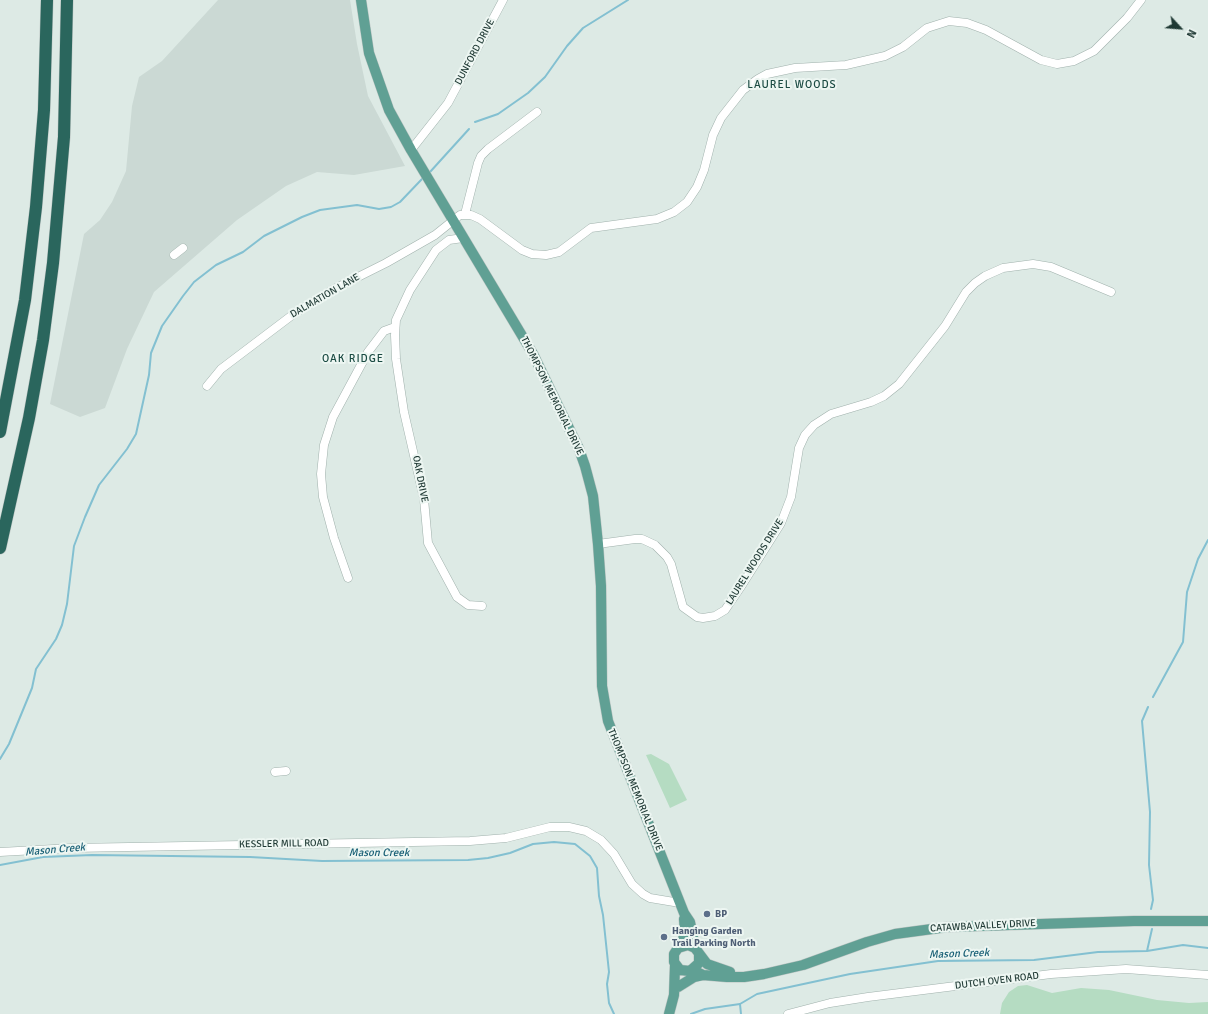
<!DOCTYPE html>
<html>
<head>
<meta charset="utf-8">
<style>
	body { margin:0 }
	#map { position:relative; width:1208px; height:1014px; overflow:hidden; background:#ddeae5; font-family:Signika,sans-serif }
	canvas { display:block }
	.north { position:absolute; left:1160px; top:8px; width:40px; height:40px; -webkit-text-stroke:3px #edf6f2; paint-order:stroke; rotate:116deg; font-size:11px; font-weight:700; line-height:16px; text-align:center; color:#1f3934 }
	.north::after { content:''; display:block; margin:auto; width:14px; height:18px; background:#1f3934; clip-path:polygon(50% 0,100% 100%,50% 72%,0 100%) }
</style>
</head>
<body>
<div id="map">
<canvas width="1208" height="1014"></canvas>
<div class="north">N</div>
</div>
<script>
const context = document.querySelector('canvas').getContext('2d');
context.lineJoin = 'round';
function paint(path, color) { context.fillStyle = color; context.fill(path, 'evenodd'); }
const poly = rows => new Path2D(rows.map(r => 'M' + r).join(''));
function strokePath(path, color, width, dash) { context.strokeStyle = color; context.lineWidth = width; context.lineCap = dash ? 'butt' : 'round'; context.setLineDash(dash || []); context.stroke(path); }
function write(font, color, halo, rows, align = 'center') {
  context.font = font + ' Signika,sans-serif'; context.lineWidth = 4; context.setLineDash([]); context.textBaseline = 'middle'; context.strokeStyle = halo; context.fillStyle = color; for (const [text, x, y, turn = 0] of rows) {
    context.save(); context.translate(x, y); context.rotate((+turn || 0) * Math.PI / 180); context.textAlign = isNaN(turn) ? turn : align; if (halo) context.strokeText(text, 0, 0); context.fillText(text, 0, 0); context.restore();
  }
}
const built = poly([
	[218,0,350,0,357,44,368,96,405,166,354,175,317,172,286,186,237,220,154,292,127,349,105,408,80,417,50,404,84,234,100,220,112,202,126,171,132,106,139,77,162,61]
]);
const green = poly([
	[651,754,669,764,687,800,670,808,646,755],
	[1027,985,1052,993,1081,988,1109,990,1157,1000,1189,1003,1208,1002,1208,1014,1000,1014,1002,1003,1009,992,1018,986]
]);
const stream = poly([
	[475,122,498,114,528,93,545,77,567,46,583,28,628,0],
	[430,172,469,129],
	[1153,697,1183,642,1187,592,1198,559,1208,540],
	[1148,707,1142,721,1150,812,1149,865,1153,900,1151,909],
	[0,759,9,744,32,688,36,669,56,639,62,625,67,604,74,546,85,517,99,485,127,449,136,434,149,375,151,353,162,326,183,296,194,282,216,265,243,252,264,236,302,217,320,210,357,205,379,209,391,207,400,202,422,179],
	[0,865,43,857,92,855,250,857,322,861,468,860,488,858,510,853,533,844,554,842,575,844,590,856,597,868,599,896,603,915,609,972,607,984,609,1003,614,1014],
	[1147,951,1152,929],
	[740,1004,741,1014],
	[691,1014,705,1009,740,1004,757,994,850,974,938,961,1034,960,1098,952,1147,951,1183,945,1208,948]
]);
const minor = poly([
	[411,150,448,103,503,0],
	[465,214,478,163,481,156,488,149,537,112],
	[463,238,449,240,436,250,410,290,396,320,395,335,396,359,404,412,424,499,428,543,457,597,468,605,482,606],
	[174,255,183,248],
	[207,386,221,369,295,313,334,289,386,263,435,235,460,215,471,215,480,219,522,250,532,254,546,255,559,252,591,228,657,219,674,212,687,202,697,187,704,170,713,135,721,118,743,90,758,79,767,74,795,68,846,65,885,56,903,47,927,28,949,21,967,23,986,30,1041,60,1057,64,1074,61,1094,51,1127,18,1141,0],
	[598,544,635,539,642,539,655,545,667,557,671,564,683,607,697,617,703,618,715,616,725,610,740,588,781,523,791,497,799,448,805,435,814,425,831,414,871,402,884,396,899,384,945,326,966,292,975,283,985,276,1003,268,1033,264,1051,267,1111,292],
	[348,578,334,538,323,497,321,474,324,445,333,417,368,352,384,331,395,327],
	[275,772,286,771],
	[0,852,72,848,470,841,506,838,550,827,569,827,586,831,601,840,614,854,632,884,643,894,650,898,680,903],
	[788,1014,830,1003,868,997,1051,974,1126,969,1208,975]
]);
const major = poly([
	[361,0,369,53,389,110,411,150,533,354,579,449,585,466,593,496,598,544,601,586,602,686,608,721,684,913,690,922,695,948],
	[681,946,685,932,684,919],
	[699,954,699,963,690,971,680,970,674,962,674,954,678,948,688,945,695,948,707,964,730,972],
	[693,970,703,975,727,977,744,977,764,974,803,965,867,942,895,934,947,927,1134,921,1208,921],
	[678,987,694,977,703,975],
	[669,1014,674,995,675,965]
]);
const highway = poly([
	[0,432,25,300,36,207,44,110,47,0],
	[0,548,29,418,43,340,53,263,64,137,67,0]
]);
const markers = [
	[707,914,4,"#5c6f8a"],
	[664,937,4,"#5c6f8a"]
];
const streetNames = [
	["DUNFORD DRIVE",475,52,-62],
	["DALMATION LANE",325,296,-30],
	["THOMPSON MEMORIAL DRIVE",552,396,64],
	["OAK DRIVE",420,479,79],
	["LAUREL WOODS DRIVE",755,562,-58],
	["THOMPSON MEMORIAL DRIVE",635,790,68],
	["KESSLER MILL ROAD",284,844,-1],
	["CATAWBA VALLEY DRIVE",983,926,-3],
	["DUTCH OVEN ROAD",997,981,-7]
];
const serviceNames = [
	["BP",715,914],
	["Hanging Garden",672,931],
	["Trail Parking North",672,943]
];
const neighbourhoodNames = [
	["LAUREL WOODS",792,85],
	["OAK RIDGE",353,359]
];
const waterNames = [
	["Mason Creek",55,850,-5],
	["Mason Creek",379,853],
	["Mason Creek",959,954,-2]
];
paint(built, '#cbd9d4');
paint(green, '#b5dcc2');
strokePath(stream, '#83c0d1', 2);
strokePath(minor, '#a0b1ac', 9);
strokePath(major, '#bcc4c2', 11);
strokePath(highway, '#bcc4c2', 13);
strokePath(minor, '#fff', 8);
strokePath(major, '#60a094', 10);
strokePath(highway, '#2a665d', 12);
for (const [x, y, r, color] of markers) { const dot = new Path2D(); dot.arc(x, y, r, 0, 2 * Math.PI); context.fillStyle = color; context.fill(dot); strokePath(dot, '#edf6f2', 1.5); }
write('10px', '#1f3934', '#edf6f2', streetNames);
write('bold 10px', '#4e5e75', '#edf6f2', serviceNames, 'left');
context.letterSpacing = '1px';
write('11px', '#1b4b43', '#edf6f2', neighbourhoodNames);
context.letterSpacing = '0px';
write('italic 11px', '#185f75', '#edf6f2', waterNames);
</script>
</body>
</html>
